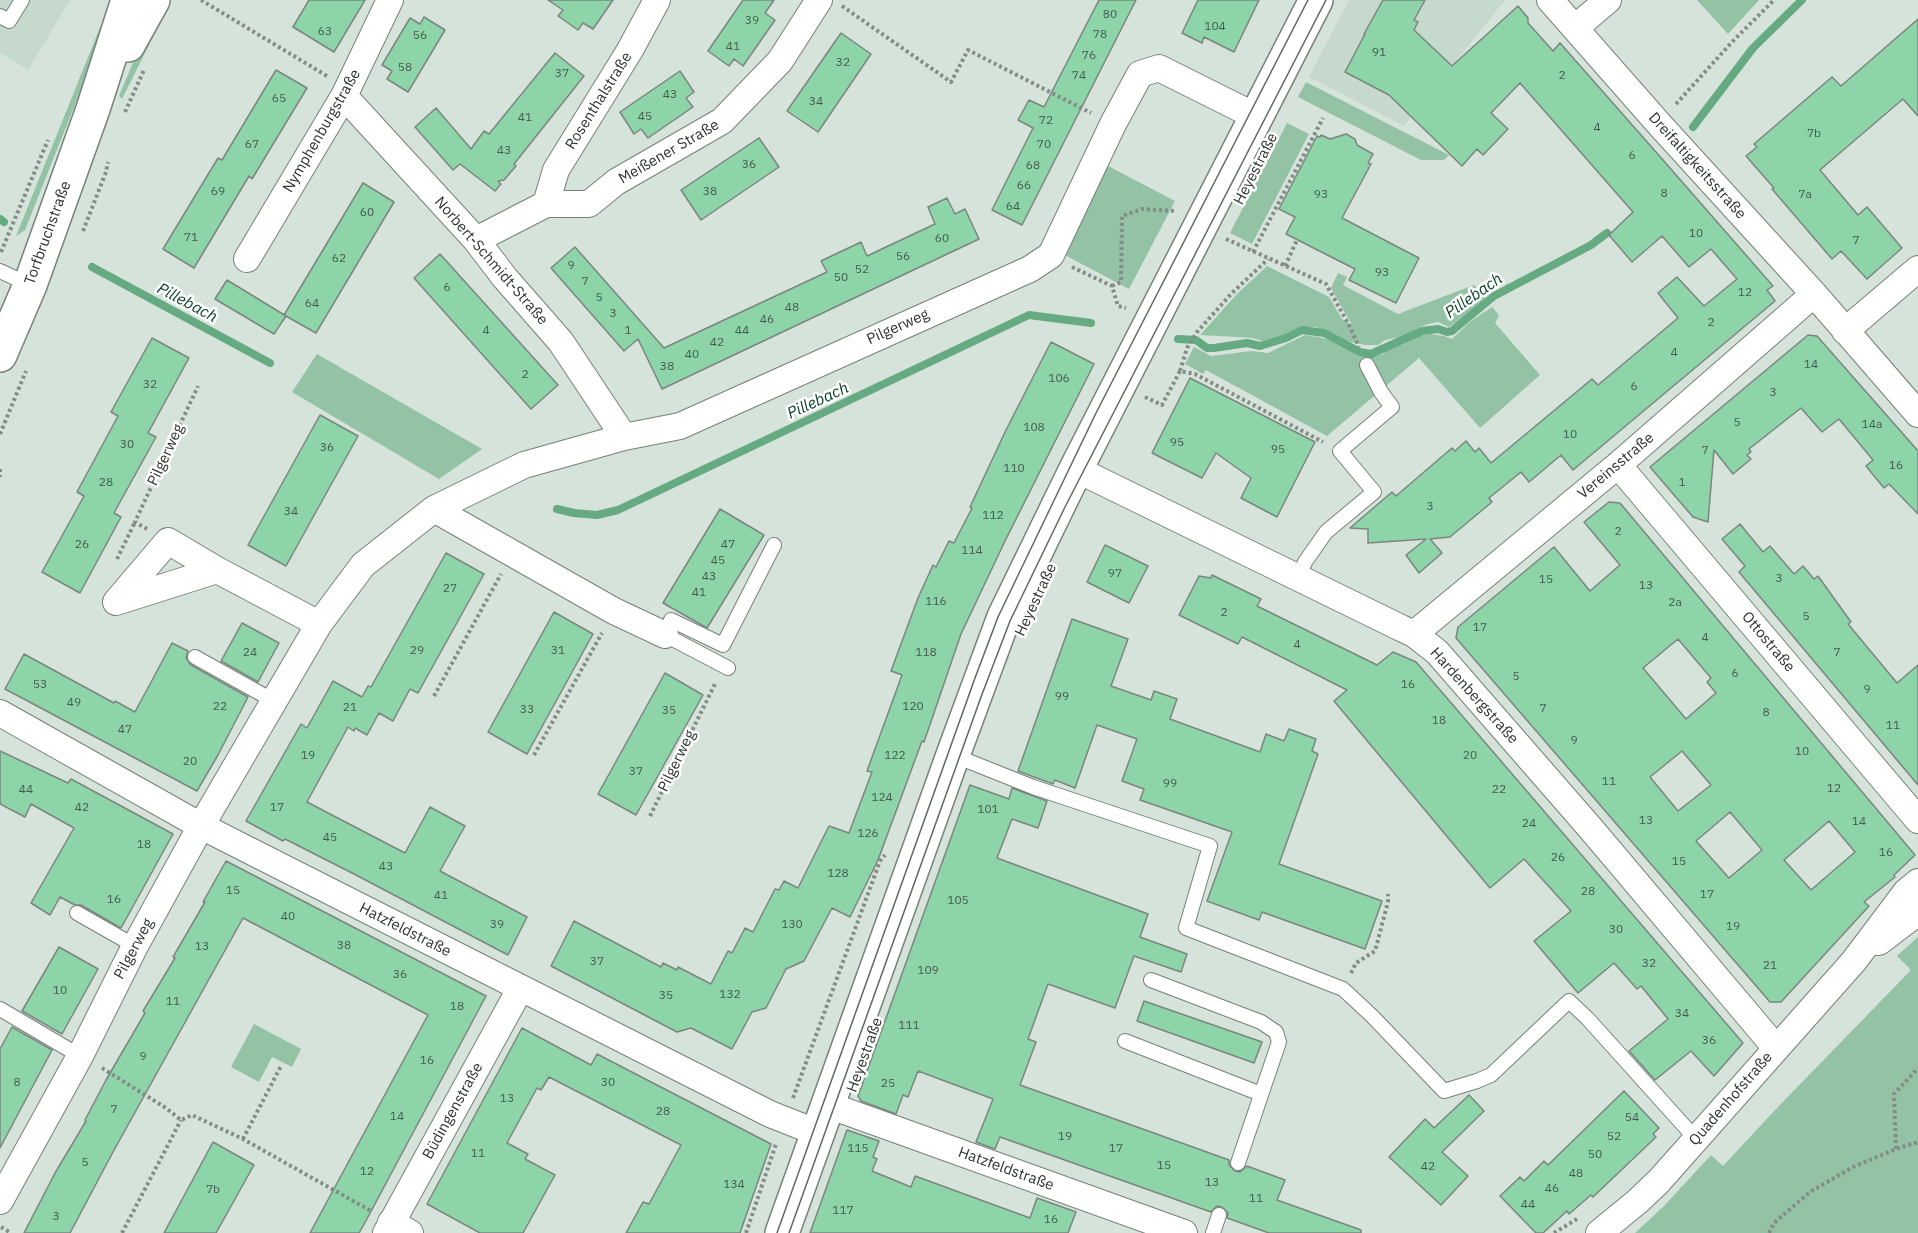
<!DOCTYPE html>
<html>
<head>
<meta charset="utf-8">
<style>
	body { margin:0 }
	canvas { display:block; background:#d6e3da }
</style>
</head>
<body>
<canvas width="1918" height="1233"></canvas>
<script>
const context = document.querySelector('canvas').getContext('2d');
context.lineJoin = 'round';
function paint(path, color) { context.fillStyle = color; context.fill(path, 'evenodd'); }
const poly = rows => new Path2D(rows.map(r => 'M' + r).join(''));
function strokePath(path, color, width, dash) { context.strokeStyle = color; context.lineWidth = width; context.lineCap = dash ? 'butt' : 'round'; context.setLineDash(dash || []); context.stroke(path); }
function write(font, color, halo, rows, align = 'center') {
  context.font = font + ' "IBM Plex Sans",sans-serif'; context.lineWidth = 5; context.setLineDash([]); context.textBaseline = 'middle'; context.strokeStyle = halo; context.fillStyle = color; for (const [text, x, y, turn = 0] of rows) {
    context.save(); context.translate(x, y); context.rotate((+turn || 0) * Math.PI / 180); context.textAlign = isNaN(turn) ? turn : align; if (halo) context.strokeText(text, 0, 0); context.fillText(text, 0, 0); context.restore();
  }
}
const built = poly([
	[0,0,70,0,28,70,0,53],
	[1349,0,1505,0,1404,126,1309,77]
]);
const green = poly([
	[111,0,102,35,74,107,25,230,16,236],
	[161,0,171,1,122,99,119,96,145,34],
	[1697,0,1759,0,1728,34],
	[1306,82,1449,155,1444,160,1421,160,1298,97],
	[1287,123,1309,134,1252,244,1230,233],
	[1108,166,1175,201,1129,289,1063,254],
	[1267,266,1329,297,1342,319,1352,325,1331,288,1338,273,1347,277,1343,285,1398,314,1474,285,1485,298,1469,314,1449,327,1438,322,1428,324,1416,329,1409,335,1385,340,1378,345,1365,345,1342,340,1324,330,1315,327,1306,327,1275,338,1262,341,1253,338,1200,335,1237,294],
	[1492,307,1499,315,1495,323,1540,375,1480,428,1419,358,1327,436,1206,370,1203,374,1185,364,1194,347,1211,356,1252,351,1268,353,1305,335,1318,337,1333,341,1359,355,1371,357,1383,354,1392,347,1404,344,1418,336,1430,334,1444,336,1452,339,1471,321],
	[317,354,482,449,439,479,292,392],
	[1918,937,1918,1233,1635,1233,1664,1206,1711,1155,1723,1166,1776,1109,1911,970,1897,956],
	[254,1024,301,1049,292,1067,272,1057,259,1082,231,1067]
]);
const stream = poly([
	[1693,127,1753,48,1802,0],
	[0,219,4,222],
	[92,267,270,363],
	[1178,339,1196,340,1207,348,1214,348,1247,343,1260,346,1286,338,1302,330,1324,333,1360,352,1371,354,1422,331,1438,329,1447,332,1452,331,1494,296,1591,245,1607,233],
	[557,509,574,513,597,515,618,510,1029,315,1091,323]
]);
const building = poly([
	[309,0,365,0,334,52,293,27,309,0],
	[548,0,613,0,593,29,583,23,578,30,558,16,563,10,548,0],
	[743,0,774,0,765,13,775,20,743,66,734,59,729,66,708,51,743,0],
	[1099,0,1136,0,1022,225,992,210,1033,128,1018,120,1029,100,1044,107,1099,0],
	[1198,0,1259,0,1234,52,1204,37,1202,43,1182,33,1198,0],
	[1383,0,1425,0,1414,20,1418,22,1414,30,1452,66,1518,6,1528,18,1528,23,1553,51,1560,43,1663,160,1773,286,1767,290,1775,301,1573,470,1561,455,1529,482,1521,472,1489,498,1492,502,1450,537,1430,539,1442,553,1419,573,1406,555,1426,539,1368,543,1368,529,1350,528,1392,492,1396,496,1452,448,1455,451,1466,441,1475,452,1479,448,1491,463,1592,379,1598,385,1678,318,1658,293,1677,277,1704,306,1737,279,1711,249,1689,267,1662,236,1632,262,1609,235,1633,212,1520,83,1491,113,1508,129,1483,155,1477,149,1462,166,1389,95,1345,72,1365,34,1364,34,1383,0],
	[424,17,445,30,408,92,387,79,392,71,382,65,410,18,420,24,424,17],
	[1918,19,1918,116,1903,99,1820,170,1858,215,1867,207,1902,248,1867,279,1841,251,1832,259,1772,189,1774,188,1746,156,1757,147,1754,144,1832,77,1841,86,1918,19],
	[841,33,871,54,818,132,787,111,841,33],
	[555,53,584,76,514,164,516,166,504,180,498,181,501,184,495,191,460,164,453,170,415,127,436,108,471,149,484,131,489,134,555,53],
	[276,70,307,88,252,179,249,176,194,268,163,249,218,158,222,160,276,70],
	[680,71,694,92,686,98,693,107,648,138,641,129,634,134,620,112,680,71],
	[1346,134,1355,139,1357,145,1373,154,1368,163,1371,164,1342,218,1419,258,1396,303,1349,280,1355,269,1286,234,1295,217,1279,209,1317,136,1320,137,1321,135,1330,139,1346,134],
	[759,138,779,167,701,220,681,190,759,138],
	[363,183,394,202,316,333,284,315,363,183],
	[947,198,955,214,965,209,979,239,662,389,638,339,624,351,551,268,575,247,664,348,827,272,821,261,861,242,867,256,935,224,928,207,947,198],
	[440,254,558,385,531,409,414,278,440,254],
	[227,280,286,316,274,334,215,299,227,280],
	[1808,335,1817,336,1918,451,1918,514,1889,484,1884,488,1866,466,1873,460,1839,419,1822,432,1801,408,1749,449,1751,452,1747,455,1751,459,1733,474,1714,450,1708,522,1693,517,1650,467,1808,335],
	[152,338,189,358,148,433,156,437,114,513,121,517,80,593,42,572,84,496,77,492,118,416,111,412,152,338],
	[1051,342,1094,364,1005,541,961,634,924,742,922,741,878,860,850,917,832,908,804,961,786,969,766,1008,752,1012,732,1049,691,1028,677,1032,551,966,574,921,661,967,663,963,677,970,678,967,711,984,728,951,732,953,745,928,753,932,775,889,779,890,784,881,798,888,829,826,849,833,872,772,867,771,902,675,891,671,918,598,933,565,936,567,949,541,954,543,972,508,970,507,1006,430,1051,342],
	[1190,378,1315,442,1277,517,1241,498,1251,478,1216,453,1202,478,1152,453,1190,378],
	[320,415,358,436,286,566,248,545,320,415],
	[1609,502,1620,503,1915,855,1894,875,1895,877,1864,902,1869,906,1781,1002,1770,1002,1456,638,1458,627,1554,547,1590,591,1620,565,1584,522,1609,502],
	[1678,639,1711,678,1707,682,1716,693,1686,719,1643,668,1678,639],
	[1682,751,1711,785,1678,811,1650,777,1682,751],
	[1730,812,1762,850,1729,878,1696,841,1730,812],
	[1829,821,1855,852,1811,890,1784,860,1829,821],
	[720,509,764,535,707,628,663,603,720,509],
	[1740,524,1763,552,1770,546,1794,574,1803,566,1814,579,1818,576,1851,622,1848,624,1897,683,1918,665,1918,785,1739,572,1745,566,1722,539,1740,524],
	[1105,545,1148,566,1129,603,1087,582,1105,545],
	[446,553,484,574,418,693,410,689,393,721,379,713,367,735,355,728,354,731,348,727,307,802,405,853,430,807,465,826,440,871,527,917,508,955,356,875,285,839,283,841,246,821,301,724,307,728,333,681,362,697,368,686,371,687,446,553],
	[1212,575,1261,599,1257,606,1377,665,1393,652,1416,662,1743,1043,1714,1076,1691,1051,1655,1080,1629,1051,1668,1019,1641,986,1637,989,1614,963,1578,993,1534,941,1571,911,1524,859,1490,888,1334,701,1347,690,1242,637,1238,644,1179,615,1199,576,1211,578,1212,575],
	[554,612,593,634,527,754,488,732,554,612],
	[1072,619,1128,639,1111,686,1151,700,1154,691,1177,699,1170,719,1260,752,1266,734,1284,741,1289,729,1316,739,1312,751,1318,754,1279,864,1382,901,1365,949,1262,912,1259,920,1207,901,1232,832,1140,800,1144,789,1122,781,1137,739,1097,725,1075,788,1055,780,1053,784,1018,771,1072,619],
	[242,623,279,643,258,682,221,661,242,623],
	[172,643,188,651,186,658,191,665,248,697,218,755,197,791,5,689,24,654,114,703,115,701,135,712,172,643],
	[665,673,703,695,636,815,598,794,665,673],
	[0,751,68,783,71,779,173,834,121,928,81,905,75,905,60,897,50,915,31,903,74,828,31,804,25,817,0,804,0,751],
	[970,785,1009,799,1012,788,1047,801,1038,828,1012,819,997,858,1148,914,1140,937,1187,954,1181,972,1134,956,1115,1008,1048,984,1028,1039,1036,1042,1020,1085,1229,1160,1229,1165,1235,1171,1240,1172,1247,1166,1285,1180,1277,1200,1361,1230,1361,1233,1269,1233,1227,1218,1228,1213,1222,1207,1217,1206,1211,1212,1000,1137,995,1149,976,1142,993,1099,918,1071,908,1097,903,1095,896,1114,861,1101,858,1096,970,785],
	[226,861,486,996,368,1217,359,1233,310,1233,428,1015,243,918,113,1152,70,1233,24,1233,55,1173,86,1121,85,1120,106,1080,145,1013,143,1011,175,958,173,957,205,902,203,902,226,861],
	[59,947,98,969,62,1034,22,1011,59,947],
	[1144,1001,1262,1042,1254,1063,1137,1021,1144,1001],
	[12,1027,52,1050,0,1148,0,1049,12,1027],
	[522,1028,591,1065,597,1054,771,1144,740,1233,626,1233,643,1202,649,1204,681,1145,549,1077,541,1090,537,1088,507,1143,528,1154,525,1159,555,1175,523,1233,480,1233,427,1204,522,1028],
	[1624,1091,1659,1128,1653,1134,1656,1137,1593,1197,1591,1195,1569,1214,1567,1211,1543,1233,1536,1233,1500,1196,1520,1177,1524,1181,1544,1161,1548,1165,1624,1091],
	[1469,1095,1484,1111,1442,1152,1468,1176,1441,1205,1389,1157,1425,1119,1434,1128,1469,1095],
	[847,1130,879,1141,873,1157,877,1159,872,1171,911,1187,915,1176,1030,1218,1037,1198,1076,1212,1068,1233,810,1233,847,1130],
	[213,1142,254,1165,216,1233,164,1233,213,1142]
]);
const path = poly([
	[201,0,327,76],
	[842,6,951,82,968,50,1091,113],
	[1676,104,1732,42,1774,0],
	[125,112,144,70],
	[83,231,106,172,108,162],
	[1226,239,1326,284,1349,325,1359,347],
	[1,252,48,140],
	[1253,252,1323,118],
	[1285,266,1297,240],
	[1072,267,1112,286,1118,306,1126,308],
	[1112,286,1121,282,1122,216,1142,209,1176,211],
	[1180,371,1187,348,1197,332,1231,294,1268,259],
	[1145,397,1162,405,1180,371,1195,374,1323,442],
	[0,434,26,371],
	[0,469,0,477],
	[147,529,135,522,198,386],
	[117,559,135,522],
	[434,696,501,574],
	[534,755,602,633],
	[650,816,715,684,714,683],
	[1351,973,1356,963,1375,951,1388,902,1388,894],
	[102,1068,166,1108,181,1120,192,1115,243,1139,371,1211],
	[793,1098,880,861,885,855],
	[243,1139,281,1066],
	[1896,1149,1894,1094,1918,1068],
	[1,1227,11,1233],
	[122,1233,181,1120],
	[746,1233,776,1144],
	[1554,1233,1577,1219],
	[1769,1233,1774,1223,1810,1192,1853,1167,1896,1149,1918,1142]
]);
const lane = poly([
	[0,16,9,21,22,0],
	[0,271,30,285],
	[1298,578,1305,562,1326,532,1374,492,1340,451,1392,407,1381,392,1367,365],
	[195,657,274,701],
	[728,668,665,635,671,620,723,645,774,545],
	[953,755,1033,787,1210,846,1186,928,1343,989,1372,1016,1444,1091,1477,1081,1491,1075,1569,1001,1588,1019,1696,1139],
	[77,913,135,946],
	[1151,980,1261,1022,1276,1032,1279,1042,1238,1163],
	[0,1009,80,1056],
	[1125,1041,1261,1094],
	[1213,1233,1219,1215]
]);
const street = poly([
	[1550,0,1659,124,1814,294,1918,414],
	[1575,28,1608,0],
	[344,96,476,240,505,278,561,342,624,437],
	[546,204,556,170,630,50,657,0],
	[476,240,546,204,589,204,616,182,722,121,780,61,819,0],
	[247,259,344,96,390,0],
	[1845,331,1918,269],
	[1618,465,1918,820],
	[1076,469,1401,628,1414,634,1437,652,1592,830,1776,1048],
	[434,509,614,611,665,635],
	[217,570,116,602,168,541,217,570,319,624],
	[1414,634,1618,465,1814,294],
	[0,713,201,826,770,1114,818,1133],
	[1879,942,1918,912],
	[828,1105,1184,1233],
	[0,1201,80,1056,135,946,201,826,319,624,363,565,434,509,524,465,624,437,680,426,1030,269,1051,255,1113,124,1140,74,1159,68,1257,117],
	[391,1222,410,1233],
	[386,1233,520,989],
	[1599,1233,1638,1201,1659,1181,1854,961,1906,892,1918,882]
]);
const secondary = poly([
	[128,45,153,0],
	[0,355,30,285,93,109,128,0],
	[782,1233,953,755,1004,617,1076,469,1316,0]
]);
const tram = poly([
	[777,1233,975,678,998,617,1096,413,1308,0],
	[789,1233,981,697,1010,621,1065,507,1326,0]
]);
const numberNames = [
	["80",1110,15],
	["39",752,21],
	["104",1215,27],
	["63",325,32],
	["78",1100,35],
	["56",420,36],
	["41",733,47],
	["91",1379,53],
	["76",1089,56],
	["32",843,63],
	["58",405,68],
	["37",562,74],
	["74",1079,76],
	["2",1562,76],
	["43",670,95],
	["65",279,99],
	["34",816,102],
	["45",645,117],
	["41",525,118],
	["72",1046,121],
	["4",1597,128],
	["7b",1814,134],
	["67",252,145],
	["70",1044,145],
	["43",504,151],
	["6",1632,156],
	["36",749,165],
	["68",1033,166],
	["66",1024,186],
	["69",218,192],
	["38",710,192],
	["8",1664,194],
	["93",1321,195],
	["7a",1805,195],
	["64",1013,207],
	["60",367,213],
	["10",1696,234],
	["71",191,238],
	["60",942,239],
	["7",1856,241],
	["56",903,257],
	["62",339,259],
	["9",571,266],
	["52",862,270],
	["93",1382,273],
	["50",841,278],
	["7",585,282],
	["6",447,288],
	["12",1745,293],
	["5",599,298],
	["64",312,304],
	["48",792,308],
	["3",613,314],
	["46",767,320],
	["2",1711,323],
	["4",486,331],
	["1",628,331],
	["44",742,331],
	["42",717,343],
	["4",1674,353],
	["40",692,355],
	["14",1811,365],
	["38",667,367],
	["2",525,375],
	["106",1059,379],
	["32",150,385],
	["6",1634,387],
	["3",1773,393],
	["5",1737,423],
	["14a",1872,425],
	["108",1034,428],
	["10",1570,435],
	["95",1177,443],
	["30",127,445],
	["36",327,448],
	["95",1278,450],
	["7",1705,451],
	["16",1896,466],
	["110",1014,469],
	["28",106,483],
	["1",1682,483],
	["3",1430,507],
	["34",291,512],
	["112",993,516],
	["2",1618,532],
	["26",82,545],
	["47",728,545],
	["114",972,551],
	["45",718,561],
	["97",1115,574],
	["43",709,577],
	["3",1779,579],
	["15",1546,580],
	["13",1646,586],
	["27",450,589],
	["41",699,593],
	["116",936,602],
	["2a",1675,603],
	["2",1224,613],
	["5",1806,617],
	["17",1480,628],
	["4",1705,638],
	["4",1297,645],
	["29",417,651],
	["31",558,651],
	["24",250,653],
	["118",926,653],
	["7",1837,653],
	["6",1735,674],
	["5",1516,677],
	["53",40,685],
	["16",1408,685],
	["9",1867,690],
	["99",1062,697],
	["49",74,703],
	["22",220,707],
	["120",913,707],
	["21",350,708],
	["7",1543,709],
	["33",527,710],
	["35",669,711],
	["8",1766,713],
	["18",1439,721],
	["11",1893,726],
	["47",125,730],
	["9",1574,741],
	["10",1802,752],
	["19",308,756],
	["122",895,756],
	["20",1470,756],
	["20",190,762],
	["37",636,772],
	["11",1609,782],
	["99",1170,784],
	["12",1834,789],
	["44",26,790],
	["22",1499,790],
	["124",882,798],
	["42",82,808],
	["17",277,808],
	["101",988,810],
	["13",1646,821],
	["14",1859,822],
	["24",1529,824],
	["126",868,834],
	["45",330,838],
	["18",144,845],
	["16",1886,853],
	["26",1558,858],
	["15",1679,862],
	["43",386,867],
	["128",838,874],
	["15",233,891],
	["28",1588,892],
	["17",1707,895],
	["41",441,896],
	["16",114,900],
	["105",958,901],
	["40",288,917],
	["39",497,925],
	["130",792,925],
	["19",1733,927],
	["30",1616,930],
	["38",344,946],
	["13",202,947],
	["37",597,962],
	["32",1649,964],
	["21",1770,966],
	["109",928,971],
	["36",400,975],
	["10",60,991],
	["132",730,995],
	["35",666,996],
	["11",173,1002],
	["18",457,1007],
	["34",1682,1014],
	["111",909,1026],
	["36",1709,1041],
	["9",143,1057],
	["16",427,1061],
	["8",17,1083],
	["30",608,1083],
	["25",888,1084],
	["13",507,1099],
	["7",114,1110],
	["28",663,1112],
	["14",397,1117],
	["54",1632,1118],
	["19",1065,1137],
	["52",1614,1137],
	["115",858,1149],
	["17",1116,1149],
	["11",478,1154],
	["50",1595,1155],
	["5",85,1163],
	["15",1164,1166],
	["42",1428,1167],
	["12",367,1172],
	["48",1576,1174],
	["13",1212,1183],
	["134",734,1185],
	["46",1552,1189],
	["7b",213,1190],
	["11",1256,1199],
	["44",1528,1205],
	["117",843,1211],
	["3",56,1217],
	["16",1051,1220]
];
const streetNames = [
	["Rosenthalstraße",599,101,-58],
	["Nymphenburgstraße",322,131,-60],
	["Meißener Straße",669,152,-30],
	["Dreifaltigkeitsstraße",1697,166,48],
	["Heyestraße",1256,169,-63],
	["Torfbruchstraße",48,233,-70],
	["Norbert-Schmidt-Straße",491,261,49],
	["Pilgerweg",898,327,-24],
	["Pilgerweg",166,455,-65],
	["Vereinsstraße",1616,466,-40],
	["Heyestraße",1036,600,-65],
	["Ottostraße",1768,642,50],
	["Hardenbergstraße",1474,696,48],
	["Pilgerweg",677,761,-64],
	["Hatzfeldstraße",405,930,27],
	["Pilgerweg",134,949,-62],
	["Heyestraße",865,1055,-70],
	["Quadenhofstraße",1731,1099,-49],
	["Büdingenstraße",453,1111,-61],
	["Hatzfeldstraße",1006,1169,20]
];
const waterNames = [
	["Pillebach",1474,296,-35],
	["Pillebach",187,303,28],
	["Pillebach",818,401,-25]
];
paint(built, '#c5d9cc');
paint(green, '#94c2a5');
strokePath(stream, '#65aa81', 8);
paint(building, '#8dd4a9');
strokePath(building, '#7a867e', 1.5);
strokePath(lane, '#758179', 16);
strokePath(street, '#758179', 28);
strokePath(secondary, '#758179', 36);
strokePath(path, '#838c86', 4, [3, 3]);
strokePath(lane, '#fff', 14);
strokePath(street, '#fff', 26);
strokePath(secondary, '#fff', 33);
strokePath(tram, '#606762', 1.5);
write('12px', '#455a4e', null, numberNames);
write('15px', '#2d322f', '#fff', streetNames);
write('italic 16px', '#023d22', '#fff', waterNames);
</script>
</body>
</html>
